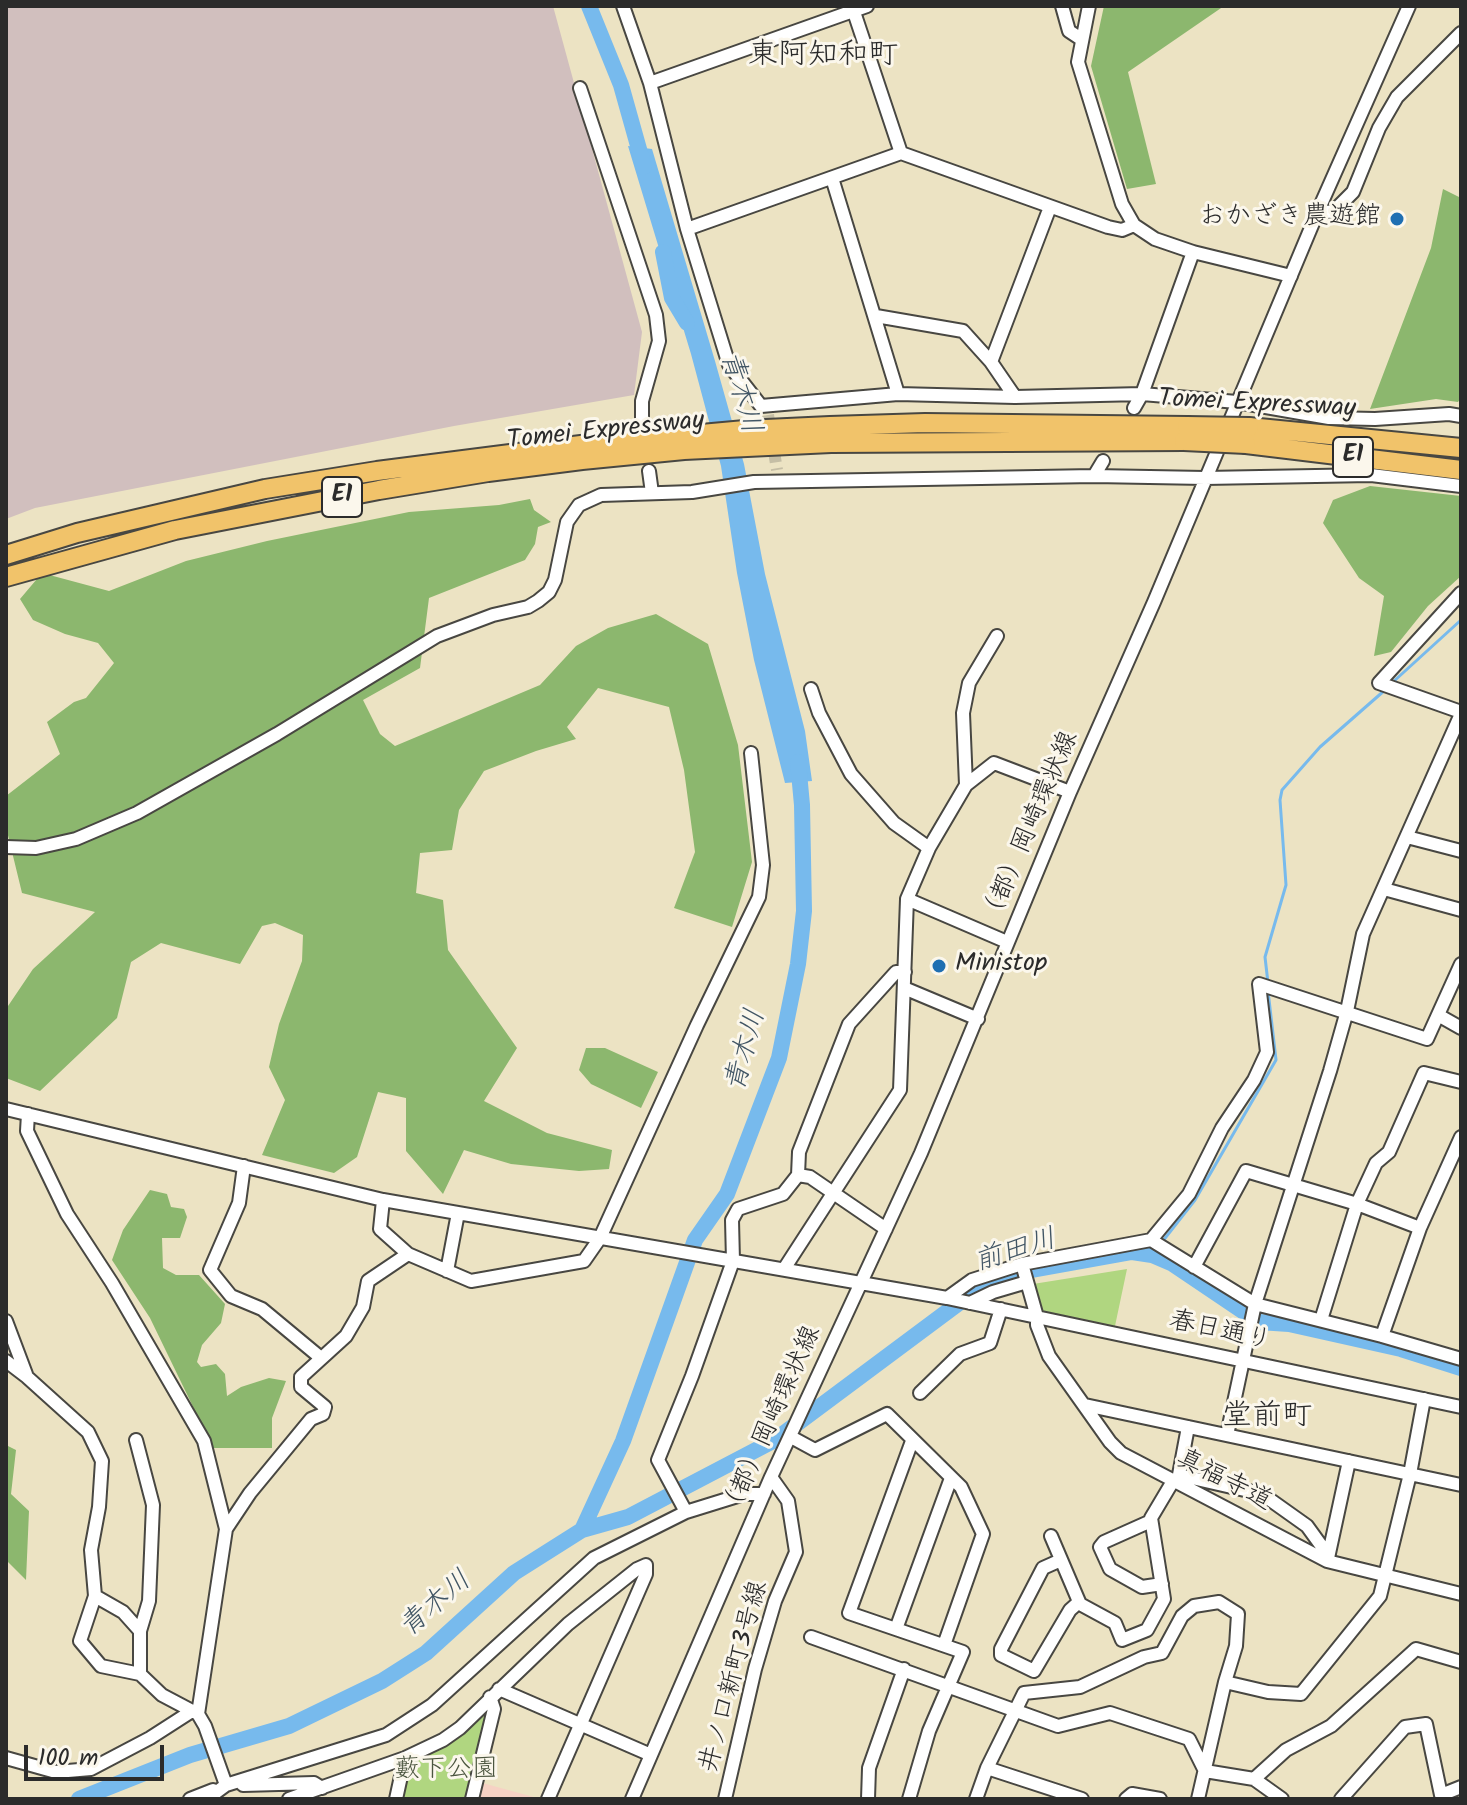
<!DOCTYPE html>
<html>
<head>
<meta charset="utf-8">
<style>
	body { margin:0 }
	#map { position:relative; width:1467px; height:1805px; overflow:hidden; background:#ece3c3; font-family:Kalam,sans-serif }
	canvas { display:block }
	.frame { position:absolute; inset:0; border:8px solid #2b2b2b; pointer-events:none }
	.scale { position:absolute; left:24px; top:1745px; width:140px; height:36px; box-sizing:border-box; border:4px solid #2b2b2b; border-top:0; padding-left:10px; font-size:24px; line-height:28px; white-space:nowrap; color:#2b2b2b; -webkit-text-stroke:6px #fbf7ec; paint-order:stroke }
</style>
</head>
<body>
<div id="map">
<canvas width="1467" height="1805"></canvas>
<div class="frame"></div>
<div class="scale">100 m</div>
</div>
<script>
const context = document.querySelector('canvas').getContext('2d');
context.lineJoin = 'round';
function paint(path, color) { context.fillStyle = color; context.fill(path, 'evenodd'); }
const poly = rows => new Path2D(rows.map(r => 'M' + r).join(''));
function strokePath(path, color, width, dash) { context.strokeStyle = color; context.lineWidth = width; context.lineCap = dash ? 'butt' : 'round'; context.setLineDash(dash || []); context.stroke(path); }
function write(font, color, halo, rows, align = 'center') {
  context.font = font + ' Kalam,"Klee One",sans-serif'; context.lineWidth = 6; context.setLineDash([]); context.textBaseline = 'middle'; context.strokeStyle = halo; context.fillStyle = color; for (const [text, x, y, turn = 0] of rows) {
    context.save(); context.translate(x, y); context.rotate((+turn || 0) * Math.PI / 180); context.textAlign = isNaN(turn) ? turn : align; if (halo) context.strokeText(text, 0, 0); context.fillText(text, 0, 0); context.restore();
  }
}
const built = poly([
	[479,1782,541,1799,475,1799]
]);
const industrial = poly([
	[6,6,553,6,642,332,634,395,454,426,35,508,6,519]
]);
const green = poly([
	[1127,1269,1115,1326,1041,1311,1033,1284],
	[486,1707,490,1710,468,1799,401,1799,411,1760]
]);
const forest = poly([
	[1104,6,1224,6,1128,72,1156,184,1127,189,1091,66],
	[1443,189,1461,198,1461,398,1458,402,1436,399,1370,409,1431,248],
	[1370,486,1461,496,1461,576,1428,606,1391,652,1374,656,1384,596,1359,578,1323,523,1333,500],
	[530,499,534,510,551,522,538,527,535,544,525,560,429,598,420,668,363,700,380,734,395,746,540,685,576,646,608,628,656,614,708,644,738,745,752,862,732,927,674,908,695,852,684,770,669,707,598,688,567,727,576,739,536,751,484,771,459,810,452,850,420,853,416,893,443,900,448,950,517,1048,484,1101,547,1133,612,1150,609,1169,579,1171,511,1164,464,1150,443,1194,406,1151,406,1098,378,1092,357,1157,334,1173,262,1155,285,1100,269,1067,279,1024,302,961,303,935,275,923,262,926,240,964,161,943,131,962,117,1018,40,1091,6,1078,6,1009,33,969,95,912,22,893,6,827,6,796,60,754,47,722,74,702,86,698,114,663,98,643,65,634,33,620,20,599,42,573,109,591,186,561,267,541,409,512,499,505],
	[586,1048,605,1048,658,1072,641,1108,591,1084,579,1070],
	[150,1190,167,1194,171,1207,184,1209,187,1217,180,1238,162,1238,163,1268,176,1275,199,1275,225,1304,221,1323,202,1345,197,1362,201,1367,216,1364,225,1374,227,1396,241,1387,269,1378,286,1381,272,1418,272,1448,213,1448,150,1318,112,1260,123,1230],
	[6,1445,16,1450,11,1494,29,1511,26,1580,6,1560]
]);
const water = poly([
	[628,146,652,149,715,361,744,464,765,574,805,731,812,781,785,783,754,660,737,573,721,466,691,354]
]);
const stream = poly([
	[1393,682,1461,620],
	[1268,983,1265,957,1286,885,1280,800,1282,790,1320,747,1385,690],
	[1162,1242,1195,1200,1276,1060,1268,991],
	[1152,1255,1157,1248]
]);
const river = poly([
	[589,6,621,85,644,167],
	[663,252,672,298,687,323],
	[582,1530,628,1517,775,1440,979,1288,1032,1270,1132,1252,1152,1255,1173,1264,1259,1322,1289,1324,1401,1349,1461,1368],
	[79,1799,190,1755,289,1726,382,1681,426,1653,514,1573,582,1530,623,1441,695,1240,727,1194,779,1058,798,964,804,911,802,805,798,762]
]);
const minorTunnel = poly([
	[768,415,777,470]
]);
const minor = poly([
	[623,6,650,83,687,229,729,365,761,406,898,394,1015,397,1142,394,1237,402,1329,418,1375,419,1449,414,1461,416],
	[852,6,901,153],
	[1062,6,1069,31,1081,39],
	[1089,6,1078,62,1122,204,1134,225,1155,239,1193,252,1291,276],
	[650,83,867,6],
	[580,88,656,315,659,341,642,401,642,422],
	[832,178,898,394],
	[1318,211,1333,212,1353,192,1379,128,1397,97,1461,33],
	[687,229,901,153,1108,227,1122,230,1134,225],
	[876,316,963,331,991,362,1015,397],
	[991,362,1050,207],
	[1134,408,1142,394,1193,252],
	[649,471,652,493],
	[1094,476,1103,461],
	[1461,593,1379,683,1461,712],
	[811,689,819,713,851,774,894,823,929,848],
	[966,785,994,763,1070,792],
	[1407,837,1461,851],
	[6,847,36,848,76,839,137,813,277,734,437,636,493,615,528,607,538,601,549,592,555,580,567,522,579,505,601,495,692,492,754,482,1094,476,1205,478,1371,475,1461,486],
	[1384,889,1461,910],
	[907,899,1007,942],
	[904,988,978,1019],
	[1438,1015,1461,1028],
	[6,1109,383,1200,947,1298,1461,1407],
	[28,1114,27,1131,67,1214,112,1283,204,1441,226,1529,198,1714],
	[244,1166,239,1203,210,1270,231,1296,262,1309,321,1358],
	[798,1175,799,1152,849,1024,896,972,905,972],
	[383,1200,380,1229,408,1254,471,1281,584,1261,600,1238,697,1025,759,897,763,865,751,753],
	[1151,1240,1255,1304,1382,1336,1461,1359],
	[1022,1264,1037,1317,1037,1325,1049,1356,1110,1442,1121,1453,1327,1561,1461,1594],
	[1194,1267,1246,1171,1357,1204,1420,1228],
	[784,1269,900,1090,907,899,929,848,966,785,963,713,969,683,997,636],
	[447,1271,458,1213],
	[947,1298,972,1280,1022,1264,1151,1240,1189,1194,1222,1128,1254,1080,1267,1052,1259,984,1427,1039,1461,964],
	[970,1303,993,1292,1027,1282],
	[1321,1320,1357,1204,1376,1163,1389,1152,1424,1073,1461,1082],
	[6,1321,26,1374],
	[1382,1336,1420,1228,1461,1137],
	[6,1361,27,1377,88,1432,102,1461,99,1507,91,1550,95,1596,80,1641,101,1666,140,1674,162,1695,198,1714,205,1726,226,1785],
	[920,1393,960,1354,990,1343,1001,1309],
	[1085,1405,1461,1485],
	[1227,1435,1255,1304,1330,1071,1347,1011,1363,934,1461,714],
	[791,1437,815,1450,887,1414,961,1487,983,1534,944,1645],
	[136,1440,153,1505,149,1601,140,1631],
	[1179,1475,1262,1494,1307,1526,1328,1555],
	[1178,1480,1188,1427],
	[686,1512,658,1460,692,1376,733,1261,732,1220,738,1209,783,1194,798,1175,810,1177,886,1229],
	[1151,1521,1104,1542,1100,1547,1110,1569,1142,1587,1162,1584],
	[226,1529,250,1493,311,1419,323,1414,325,1407,301,1387,301,1377,346,1336,363,1307,368,1281,408,1254],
	[1051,1536,1080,1604,1115,1623,1122,1640,1147,1630,1164,1599,1151,1518,1173,1481],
	[1328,1558,1349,1461],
	[1061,1560,1043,1568,1001,1649,1001,1655,1034,1671,1070,1610,1079,1602],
	[95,1596,123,1612,140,1631,140,1674],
	[896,1629,951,1478],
	[811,1637,1058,1726,1110,1713,1189,1739,1205,1771],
	[499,1689,651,1755],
	[6,1758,56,1772,91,1769,150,1738,192,1711],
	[987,1768,1082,1799],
	[1205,1771,1254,1779,1282,1799],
	[1254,1779,1286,1750,1331,1726,1416,1649,1461,1662],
	[243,1785,314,1783,322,1788],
	[190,1799,213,1790],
	[207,1799,226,1785,386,1735,432,1705,594,1558,686,1512,744,1494,764,1494],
	[289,1799,405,1758,443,1740,460,1728,568,1624,637,1569,646,1565,646,1574,548,1799],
	[396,1799,405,1758],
	[472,1799,494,1709,490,1697],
	[632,1799,771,1477,921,1153,1070,792,1154,602,1318,211,1409,6],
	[725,1799,755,1669,775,1601,796,1552,788,1501,771,1477],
	[868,1799,869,1768,904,1669],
	[909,1799,929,1731,963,1652,849,1613,912,1441],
	[976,1799,987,1768,1024,1693,1080,1687,1144,1657,1162,1653,1182,1616,1194,1606,1219,1602,1238,1614,1236,1646,1225,1682],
	[1126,1799,1132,1794,1160,1799],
	[1198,1799,1225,1682,1268,1692,1301,1694,1380,1596,1410,1474,1424,1399],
	[1341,1799,1405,1727,1426,1724,1441,1795,1461,1787]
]);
const highway = poly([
	[1249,427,1461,448],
	[1246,444,1461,470],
	[6,555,77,533,265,489,377,471,581,445,745,430,830,426,925,423,1187,426],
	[6,577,175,530,379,490,488,472,582,460,684,450,831,443,1184,441]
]);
const highwayBridge = poly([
	[1187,426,1249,427],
	[1184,441,1246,444]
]);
const markers = [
	[1397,219,8,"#1f6fb2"],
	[939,966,8,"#1f6fb2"]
];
const shields = [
	[1353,457,40],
	[342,497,40]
];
const shieldNames = [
	["E1",1353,457],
	["E1",342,497]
];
const poiNames = [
	["おかざき農遊館",1381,219],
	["Ministop",955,966,"left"]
];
const streetNames = [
	["Tomei Expressway",1257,406,3],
	["Tomei Expressway",606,433,-6],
	["（都）岡崎環状線",1032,829,-67],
	["春日通り",1220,1333,12],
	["（都）岡崎環状線",773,1423,-66],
	["真福寺道",1223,1482,27],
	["井ノ口新町3号線",736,1677,-75]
];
const parkNames = [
	["藪下公園",446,1772]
];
const waterNames = [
	["青木川",738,393,74],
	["青木川",748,1051,-75],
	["前田川",1016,1253,-17],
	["青木川",437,1606,-41]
];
const quarterNames = [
	["東阿知和町",823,58],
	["堂前町",1267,1419]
];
paint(built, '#f6d2c4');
paint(industrial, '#d1bfbe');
paint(green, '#b0d680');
paint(forest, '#8cb76e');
paint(water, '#77baed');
strokePath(stream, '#77baed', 3);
strokePath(river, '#77baed', 16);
strokePath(minorTunnel, '#c5bea5', 12, [12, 6]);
strokePath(minor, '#484742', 16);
strokePath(highway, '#484742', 22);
strokePath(minor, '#fff', 12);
strokePath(highway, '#f1c36a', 18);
strokePath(highwayBridge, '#484742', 22, []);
strokePath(highwayBridge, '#f1c36a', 18);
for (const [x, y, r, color] of markers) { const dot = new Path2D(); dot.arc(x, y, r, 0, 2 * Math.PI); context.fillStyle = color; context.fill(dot); strokePath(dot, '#fbf7ec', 3); }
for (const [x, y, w] of shields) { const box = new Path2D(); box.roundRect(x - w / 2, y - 20, w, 40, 6); context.fillStyle = '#fbf7ec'; context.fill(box); strokePath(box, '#2b2b2b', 2); }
write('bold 24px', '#2b2b2b', null, shieldNames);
write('26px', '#2b2b2b', '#fbf7ec', poiNames, 'right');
write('26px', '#2b2b2b', '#fbf7ec', streetNames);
write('26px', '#4c5640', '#fbf7ec', parkNames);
write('italic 28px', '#425665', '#fbf7ec', waterNames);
write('30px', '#2b2b2b', '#fbf7ec', quarterNames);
</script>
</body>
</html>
